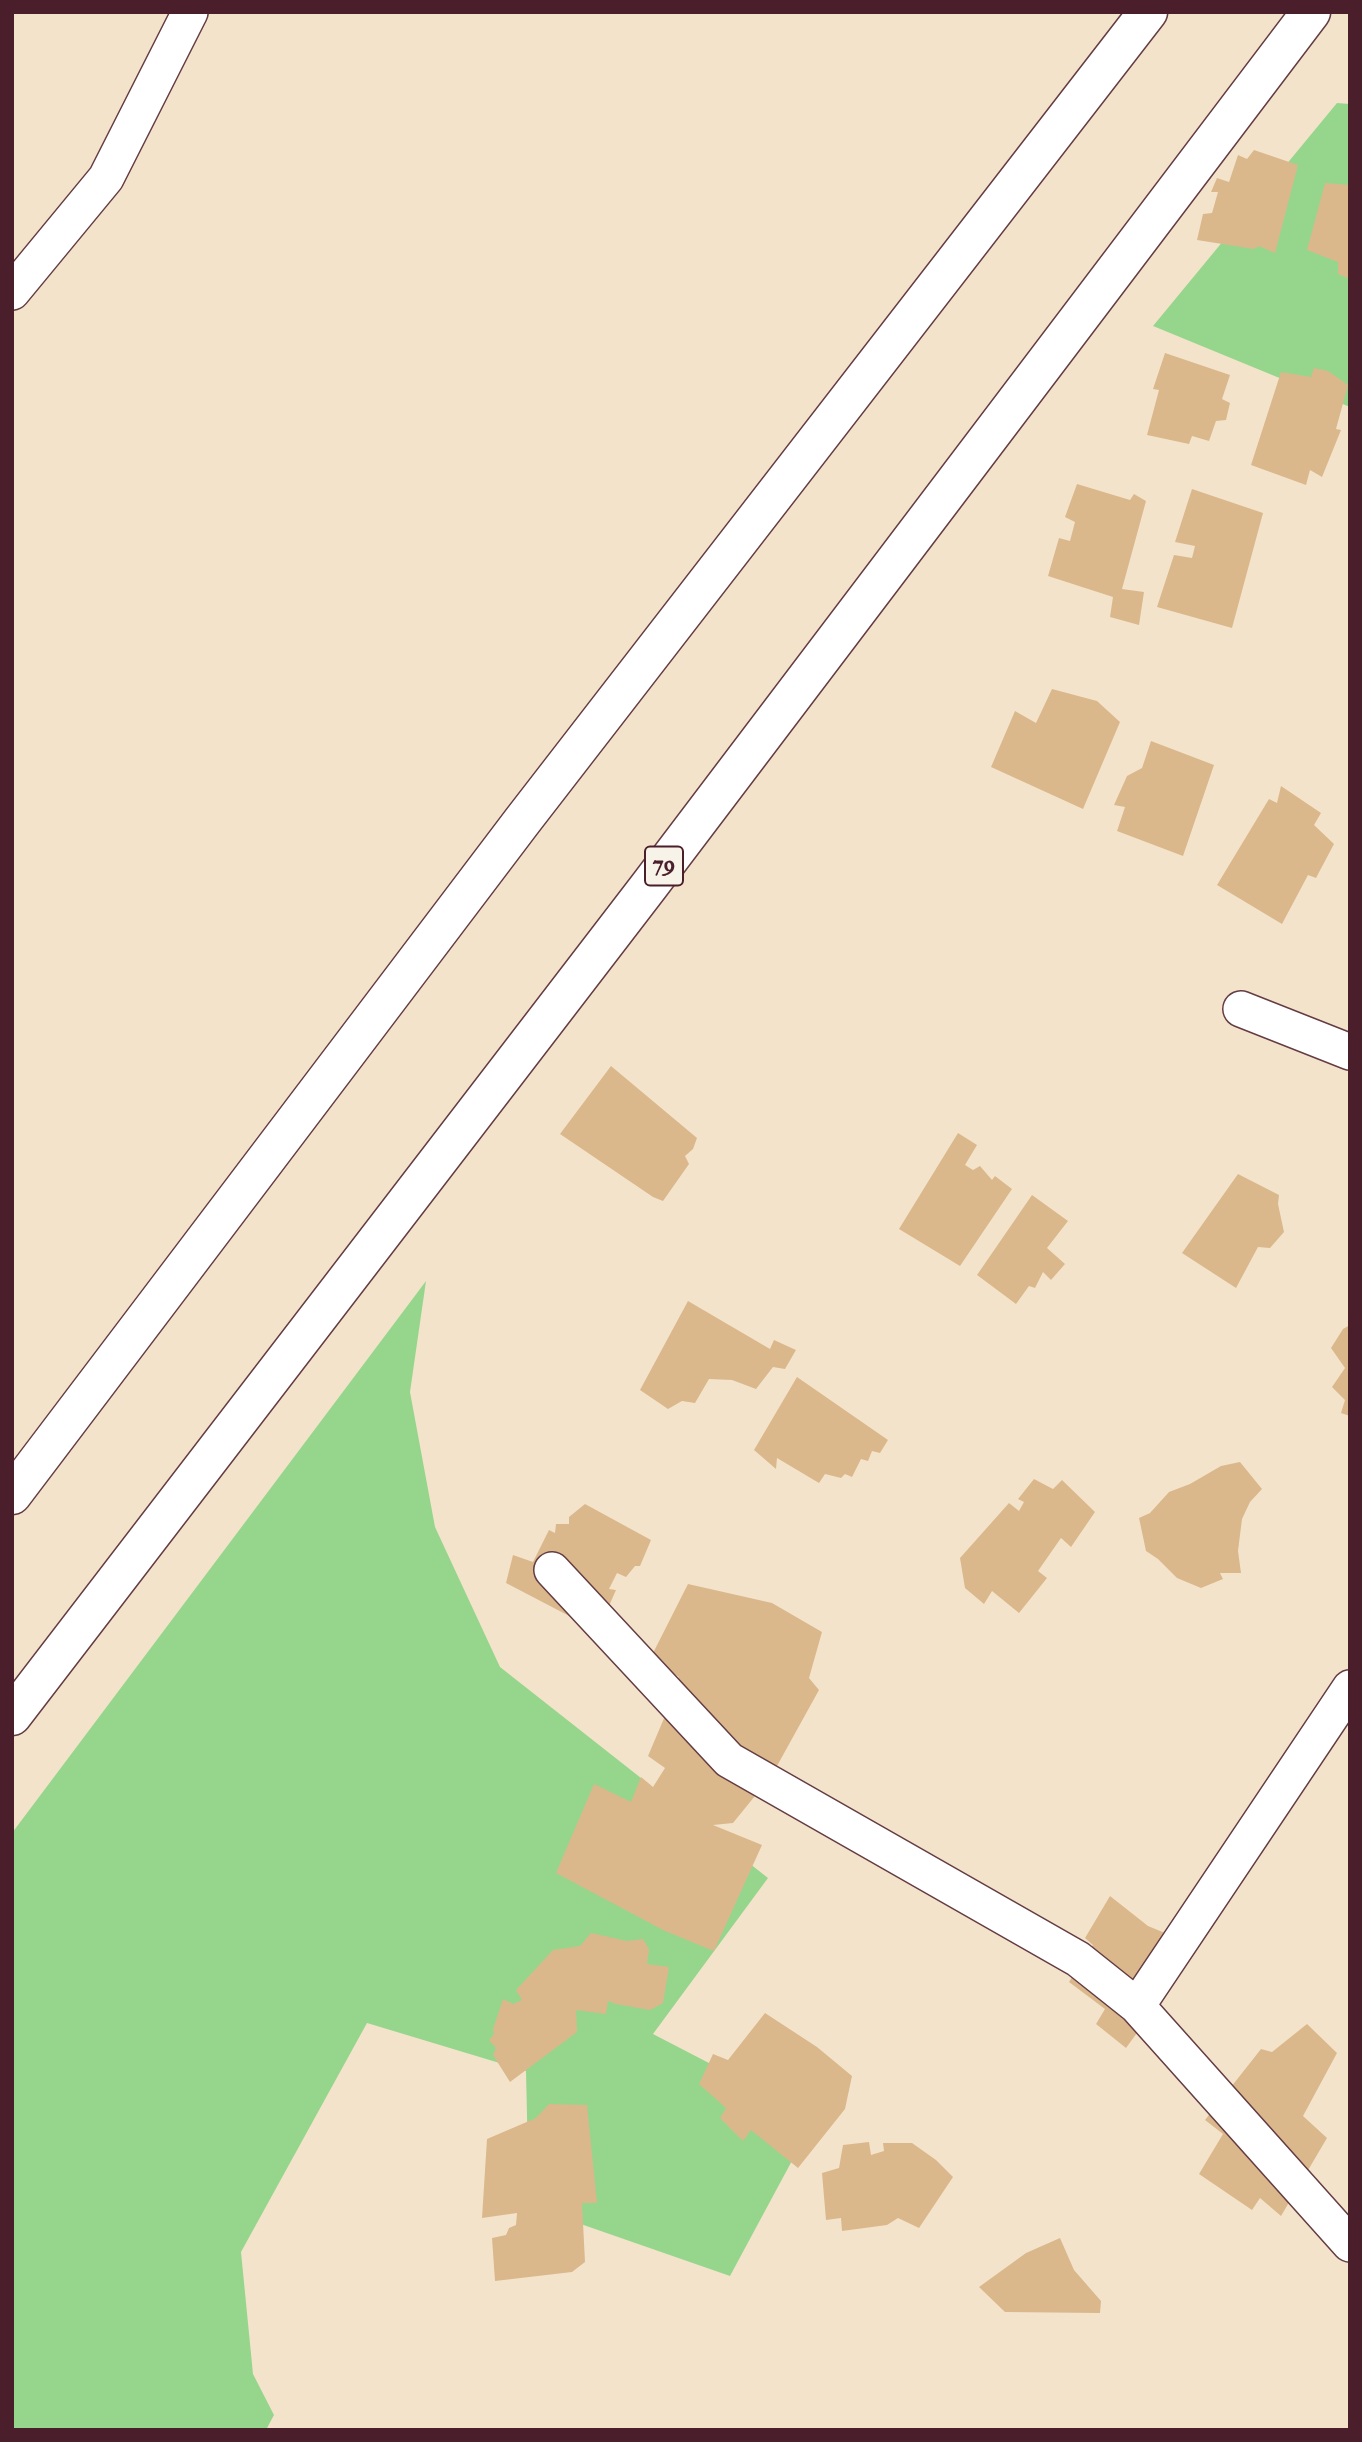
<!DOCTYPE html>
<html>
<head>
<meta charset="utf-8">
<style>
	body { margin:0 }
	#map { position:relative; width:1362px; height:2442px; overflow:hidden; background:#f4e3cb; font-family:"IM FELL Double Pica",serif }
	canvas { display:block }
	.frame { position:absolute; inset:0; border:14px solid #4a1f2b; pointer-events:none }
</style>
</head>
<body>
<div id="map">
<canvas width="1362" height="2442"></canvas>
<div class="frame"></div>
</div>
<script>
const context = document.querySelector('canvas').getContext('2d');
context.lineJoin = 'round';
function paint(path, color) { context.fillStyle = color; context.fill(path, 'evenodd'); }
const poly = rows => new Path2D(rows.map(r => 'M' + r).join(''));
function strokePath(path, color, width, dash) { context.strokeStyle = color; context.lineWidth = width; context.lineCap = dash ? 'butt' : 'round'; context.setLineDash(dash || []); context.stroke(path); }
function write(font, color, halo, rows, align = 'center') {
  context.font = font + ' "IM FELL Double Pica",serif'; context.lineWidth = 6; context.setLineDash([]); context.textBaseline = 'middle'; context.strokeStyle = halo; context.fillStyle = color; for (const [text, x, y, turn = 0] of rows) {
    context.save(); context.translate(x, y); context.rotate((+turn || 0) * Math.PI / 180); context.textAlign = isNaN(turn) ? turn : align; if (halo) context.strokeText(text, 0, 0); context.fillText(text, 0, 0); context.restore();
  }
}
const green = poly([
	[1337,103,1350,104,1350,407,1153,326],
	[426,1281,410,1392,435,1527,500,1667,768,1878,653,2034,815,2118,730,2276,529,2206,526,2071,367,2023,241,2252,253,2374,274,2415,266,2430,12,2430,12,1833]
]);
const building = poly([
	[1254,150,1298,165,1275,253,1259,246,1254,249,1197,240,1203,214,1212,213,1218,192,1211,192,1217,178,1229,182,1238,155,1247,159],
	[1325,183,1350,185,1350,279,1338,274,1338,262,1307,250],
	[1165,353,1230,375,1222,399,1230,403,1226,420,1216,421,1209,441,1192,436,1189,444,1147,435,1159,390,1153,389],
	[1314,368,1328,371,1348,385,1336,429,1341,430,1322,477,1310,470,1306,485,1251,465,1281,372,1311,377],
	[1077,484,1130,500,1134,494,1146,501,1122,589,1144,592,1139,625,1110,617,1113,597,1048,576,1059,538,1070,541,1075,522,1065,517],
	[1192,489,1263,513,1232,628,1157,607,1174,555,1192,558,1195,546,1175,542],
	[1052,689,1097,701,1120,722,1083,809,991,767,1015,711,1036,723],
	[1151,741,1214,765,1183,856,1117,831,1125,807,1114,805,1127,776,1142,768],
	[1281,786,1321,813,1314,825,1334,844,1316,878,1308,875,1282,924,1217,885,1269,799,1277,803],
	[611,1066,697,1138,693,1149,685,1156,689,1164,663,1201,653,1197,560,1134],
	[958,1133,977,1145,965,1165,973,1170,980,1166,992,1180,995,1176,1012,1189,960,1266,899,1229],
	[1238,1174,1279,1195,1278,1204,1284,1232,1270,1248,1258,1247,1236,1288,1182,1253],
	[1032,1195,1068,1221,1047,1248,1065,1264,1051,1280,1043,1272,1035,1288,1029,1286,1016,1304,977,1275],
	[688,1301,770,1349,774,1340,796,1350,785,1369,773,1367,756,1389,732,1380,709,1379,695,1403,682,1401,668,1409,640,1390],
	[1350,1325,1350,1416,1341,1413,1345,1400,1332,1387,1345,1368,1331,1348,1343,1329],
	[797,1377,888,1440,880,1453,872,1451,868,1461,861,1459,852,1477,845,1474,841,1478,825,1474,819,1483,777,1458,776,1469,754,1450],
	[1240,1462,1262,1489,1250,1502,1242,1519,1238,1551,1241,1573,1220,1573,1223,1579,1201,1588,1177,1578,1158,1559,1146,1551,1139,1518,1150,1513,1169,1492,1190,1484,1221,1466],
	[1034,1479,1053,1489,1062,1480,1095,1512,1071,1547,1061,1538,1038,1571,1047,1578,1019,1613,992,1591,984,1604,965,1588,960,1558,1009,1503,1019,1511,1024,1502,1018,1499],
	[585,1504,651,1540,640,1566,635,1566,626,1577,617,1573,609,1589,616,1590,598,1631,506,1583,513,1555,533,1562,549,1530,555,1533,556,1524,569,1524,569,1517],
	[688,1584,772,1603,822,1632,809,1678,819,1690,772,1775,733,1823,713,1825,762,1845,714,1951,665,1931,556,1873,594,1784,631,1802,641,1777,653,1787,665,1768,648,1756,665,1716,673,1688,679,1677,650,1659],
	[1110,1896,1148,1926,1194,1945,1188,1963,1126,2048,1096,2024,1105,2009,1069,1982,1093,1945,1085,1938],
	[591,1933,627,1941,643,1939,649,1949,647,1964,669,1967,663,2003,650,2010,616,2004,608,2001,606,2014,576,2010,577,2032,510,2082,493,2055,496,2048,489,2040,494,2034,493,2029,503,1999,513,2004,522,2000,516,1990,553,1950,580,1946],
	[765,2013,817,2047,852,2076,845,2109,798,2168,751,2130,743,2141,720,2118,726,2108,699,2084,713,2054,728,2060],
	[1307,2024,1337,2053,1303,2116,1327,2138,1281,2216,1260,2198,1252,2210,1199,2174,1223,2134,1205,2120,1261,2049,1272,2052],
	[549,2104,587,2105,597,2203,582,2203,585,2262,572,2272,495,2281,492,2238,506,2235,509,2228,516,2225,517,2213,482,2218,487,2139,536,2118],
	[869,2142,871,2155,884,2151,883,2143,912,2143,936,2160,953,2177,919,2228,898,2218,887,2225,842,2231,841,2218,826,2220,822,2173,839,2168,843,2145],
	[1060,2238,1074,2270,1101,2301,1100,2313,1005,2312,979,2287,1026,2253]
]);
const minor = poly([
	[12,292,106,178,190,12],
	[1241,1009,1350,1052],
	[552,1570,729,1760,1078,1959,1137,2006,1350,2244],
	[1137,2006,1350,1688]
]);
const trunk = poly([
	[12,1495,523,820,1148,12],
	[12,1716,649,886,1311,12]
]);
const shields = [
	[664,866,38]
];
const shieldNames = [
	["79",664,866]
];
paint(green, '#96d68c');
paint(building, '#dab88c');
strokePath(minor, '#643c43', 38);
strokePath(trunk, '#643c43', 41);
strokePath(minor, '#fff', 35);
strokePath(trunk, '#fff', 38);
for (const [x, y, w] of shields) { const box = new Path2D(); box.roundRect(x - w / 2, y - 19.5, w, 39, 5); context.fillStyle = '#f7f3e8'; context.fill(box); strokePath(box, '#4a1f2b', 2); }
write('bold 23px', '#4a1f2b', null, shieldNames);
</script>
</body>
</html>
